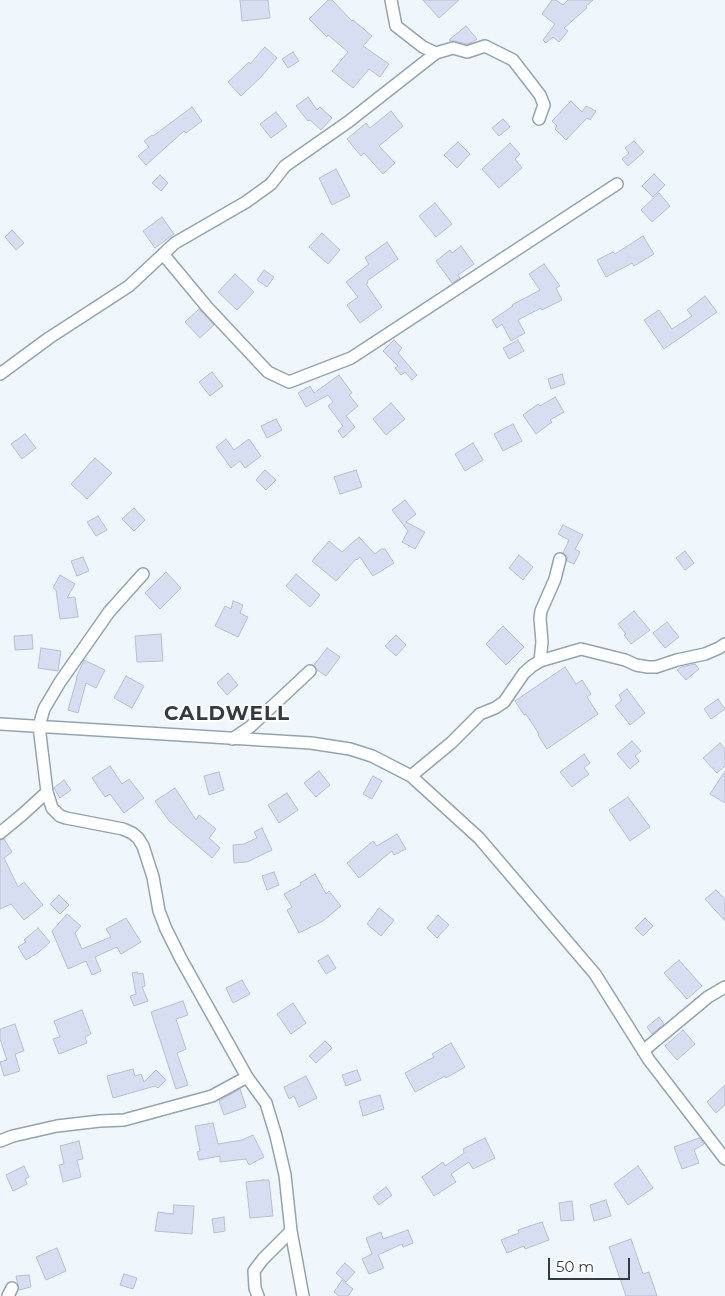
<!DOCTYPE html>
<html>
<head>
<meta charset="utf-8">
<style>
	body { margin:0 }
	#map { position:relative; width:725px; height:1296px; overflow:hidden; background:#f0f7fc; font-family:Montserrat,sans-serif }
	canvas { display:block }
	.scale { position:absolute; left:548px; top:1258px; width:82px; height:22px; box-sizing:border-box; border:2px solid #343b40; border-top:0; padding-left:6px; font-size:15px; line-height:18px; white-space:nowrap; color:#343b40; -webkit-text-stroke:4px #fff; paint-order:stroke }
</style>
</head>
<body>
<div id="map">
<canvas width="725" height="1296"></canvas>
<div class="scale">50 m</div>
</div>
<script>
const context = document.querySelector('canvas').getContext('2d');
context.lineJoin = 'round';
function paint(path, color) { context.fillStyle = color; context.fill(path, 'evenodd'); }
const poly = rows => new Path2D(rows.map(r => 'M' + r).join(''));
function strokePath(path, color, width, dash) { context.strokeStyle = color; context.lineWidth = width; context.lineCap = dash ? 'butt' : 'round'; context.setLineDash(dash || []); context.stroke(path); }
function write(font, color, halo, rows, align = 'center') {
  context.font = font + ' Montserrat,sans-serif'; context.lineWidth = 4; context.setLineDash([]); context.textBaseline = 'middle'; context.strokeStyle = halo; context.fillStyle = color; for (const [text, x, y, turn = 0] of rows) {
    context.save(); context.translate(x, y); context.rotate((+turn || 0) * Math.PI / 180); context.textAlign = isNaN(turn) ? turn : align; if (halo) context.strokeText(text, 0, 0); context.fillText(text, 0, 0); context.restore();
  }
}
const building = poly([
	[240,0,268,0,270,18,242,21,240,0],
	[328,0,332,0,352,21,353,20,372,36,363,46,389,64,380,77,369,69,353,88,332,71,348,52,328,35,327,37,309,19,328,0],
	[423,0,459,0,439,18,423,0],
	[552,0,556,0,563,5,568,0,593,0,586,6,587,8,564,28,568,31,559,42,553,37,546,43,543,40,555,24,542,14,552,0],
	[466,26,477,39,473,42,467,44,455,41,450,41,449,40,466,26],
	[265,47,277,58,260,78,241,96,228,82,249,62,250,64,265,47],
	[293,52,299,61,288,68,282,59,293,52],
	[308,97,317,110,320,107,332,118,321,130,310,120,308,121,296,106,308,97],
	[571,101,582,112,586,106,596,111,590,120,587,118,566,140,555,129,557,126,552,121,571,101],
	[192,107,202,121,186,133,184,131,146,165,138,156,149,147,144,141,152,135,153,136,192,107],
	[391,111,403,126,379,146,395,163,383,174,364,153,361,156,347,139,366,123,370,128,391,111],
	[276,112,287,126,271,138,260,124,276,112],
	[503,119,510,127,499,136,492,128,503,119],
	[634,141,644,152,628,166,622,159,629,153,625,148,634,141],
	[458,142,470,154,457,168,444,155,458,142],
	[510,143,520,154,515,159,522,168,499,188,482,169,510,143],
	[336,169,350,196,332,205,319,178,336,169],
	[654,174,665,185,653,197,642,186,654,174],
	[160,175,168,183,161,191,152,183,160,175],
	[659,193,670,206,652,222,641,210,659,193],
	[435,203,452,224,436,237,419,216,435,203],
	[162,217,174,234,155,248,143,231,162,217],
	[12,230,24,243,16,250,5,237,12,230],
	[322,233,340,250,328,264,309,247,322,233],
	[643,236,654,254,634,266,632,263,606,277,597,260,613,252,615,254,643,236],
	[387,242,398,259,367,281,368,283,366,284,382,307,360,323,347,305,358,297,346,282,369,264,365,258,387,242],
	[461,246,474,264,458,275,460,278,452,283,436,261,450,250,452,253,461,246],
	[544,264,560,286,556,288,562,300,542,310,541,308,518,320,525,333,511,341,502,324,497,328,492,320,513,306,512,305,540,290,529,274,544,264],
	[264,270,274,277,267,287,257,280,264,270],
	[235,274,254,292,237,310,218,292,235,274],
	[705,296,717,312,664,349,644,320,659,310,672,329,692,316,687,310,705,296],
	[199,309,214,325,200,338,185,322,199,309],
	[394,340,402,348,398,353,417,375,412,380,405,372,401,375,395,368,398,366,383,351,394,340],
	[518,340,524,351,509,359,503,348,518,340],
	[212,372,223,386,210,396,199,382,212,372],
	[562,374,565,384,551,389,548,379,562,374],
	[339,375,352,393,349,395,358,406,346,416,355,427,343,438,338,431,343,426,328,406,333,402,328,395,306,407,298,393,310,386,314,393,339,375],
	[555,397,564,412,550,420,552,422,536,434,523,415,538,404,540,406,555,397],
	[391,403,405,419,386,435,373,419,391,403],
	[276,419,282,430,267,438,261,426,276,419],
	[513,424,522,441,503,451,494,434,513,424],
	[25,434,36,448,22,459,11,444,25,434],
	[226,439,234,450,249,439,261,456,245,468,240,461,231,468,216,447,226,439],
	[473,443,483,460,465,471,455,454,473,443],
	[95,458,112,473,87,499,71,484,95,458],
	[265,470,276,480,266,490,256,480,265,470],
	[356,470,362,487,340,494,334,477,356,470],
	[405,500,416,514,406,522,425,532,415,549,402,542,408,531,392,510,405,500],
	[134,508,145,520,134,531,122,519,134,508],
	[98,516,107,530,96,536,87,522,98,516],
	[563,525,583,535,575,549,580,552,574,564,567,561,567,556,563,553,569,540,558,534,563,525],
	[359,537,375,554,381,549,385,549,394,563,373,576,360,557,357,560,356,559,336,581,312,561,329,541,342,552,359,537],
	[685,551,694,563,685,570,676,558,685,551],
	[519,555,533,567,523,580,509,568,519,555],
	[83,557,89,571,77,576,71,561,83,557],
	[166,572,181,588,160,609,145,593,166,572],
	[296,574,320,595,310,607,286,586,296,574],
	[60,575,75,584,67,598,75,597,78,617,60,619,56,590,53,588,60,575],
	[233,601,243,605,240,613,248,617,238,637,215,626,225,606,231,609,233,601],
	[634,611,650,630,631,644,624,635,626,634,618,624,634,611],
	[667,622,679,637,665,648,653,633,667,622],
	[503,626,524,647,506,665,486,644,503,626],
	[161,634,163,661,137,662,135,636,161,634],
	[32,635,33,649,15,650,14,636,32,635],
	[396,635,406,645,396,656,385,646,396,635],
	[41,648,61,651,58,671,38,668,41,648],
	[327,648,340,657,326,676,317,670,314,665,327,648],
	[84,660,105,670,96,688,86,683,78,713,68,710,77,678,76,678,84,660],
	[695,664,699,669,686,680,677,670,681,667,695,664],
	[565,667,576,684,582,680,591,694,587,697,598,714,547,749,538,735,539,734,526,714,524,715,515,701,565,667],
	[228,673,238,685,227,695,217,683,228,673],
	[126,676,144,686,132,708,114,698,126,676],
	[627,689,645,713,630,725,615,706,622,700,619,695,627,689],
	[718,699,725,709,711,719,704,709,718,699],
	[632,741,641,751,635,756,639,761,630,769,617,754,632,741],
	[720,743,725,749,725,766,717,773,703,758,720,743],
	[584,754,590,763,584,768,589,774,572,787,560,772,584,754],
	[110,766,122,784,129,779,144,798,124,813,110,794,105,797,92,778,110,766],
	[319,771,330,785,316,797,304,783,319,771],
	[725,771,725,803,710,794,725,771],
	[219,772,224,790,209,795,204,776,219,772],
	[373,776,382,781,372,799,363,794,373,776],
	[64,780,71,790,60,798,54,788,64,780],
	[175,788,196,820,199,815,216,829,209,838,220,848,212,858,169,821,155,801,175,788],
	[287,793,298,810,279,823,268,805,287,793],
	[628,797,650,827,630,841,609,810,628,797],
	[262,828,272,850,247,862,234,863,233,845,244,844,257,838,254,832,262,828],
	[397,834,406,849,394,855,392,851,359,878,347,863,373,841,377,846,397,834],
	[4,839,12,852,4,858,18,887,24,882,43,905,24,920,11,904,0,909,0,840,4,839],
	[274,872,279,885,267,890,262,876,274,872],
	[315,874,326,894,329,891,341,906,323,921,299,933,287,910,292,907,284,894,301,885,300,883,315,874],
	[716,890,725,899,725,921,705,899,716,890],
	[59,895,69,905,60,914,50,904,59,895],
	[379,908,394,920,381,936,367,924,379,908],
	[67,914,81,926,75,933,82,949,111,937,106,929,126,918,141,942,121,954,117,947,95,957,101,971,92,975,86,961,68,969,52,931,67,914],
	[438,915,449,925,437,938,427,928,438,915],
	[645,918,653,926,643,936,635,928,645,918],
	[38,928,50,942,39,952,26,960,18,947,26,942,24,940,38,928],
	[328,955,336,968,326,974,318,961,328,955],
	[679,960,702,986,687,999,664,973,679,960],
	[137,972,138,974,143,973,145,986,142,987,148,1001,134,1006,130,996,136,994,132,973,137,972],
	[242,980,250,994,233,1003,226,988,242,980],
	[183,1001,188,1015,176,1019,186,1049,177,1053,188,1085,176,1089,151,1012,183,1001],
	[293,1003,306,1023,291,1034,277,1014,293,1003],
	[82,1010,91,1034,85,1037,87,1043,59,1054,53,1039,60,1037,54,1021,82,1010],
	[659,1017,664,1024,652,1034,647,1027,659,1017],
	[15,1024,24,1051,15,1054,20,1071,4,1076,0,1062,7,1060,0,1039,0,1029,15,1024],
	[683,1030,695,1044,677,1060,665,1046,683,1030],
	[325,1041,332,1048,316,1063,309,1056,325,1041],
	[451,1043,465,1067,446,1078,445,1076,415,1092,405,1073,434,1057,432,1054,451,1043],
	[133,1069,135,1076,141,1074,144,1082,156,1070,166,1080,158,1088,155,1086,113,1098,107,1076,133,1069],
	[357,1070,361,1080,346,1086,342,1075,357,1070],
	[306,1076,317,1098,299,1107,294,1096,289,1099,284,1087,306,1076],
	[725,1085,725,1105,716,1113,707,1102,725,1085],
	[240,1089,246,1107,224,1115,219,1101,240,1089],
	[380,1095,384,1109,363,1116,359,1101,380,1095],
	[213,1123,218,1144,242,1140,253,1135,264,1157,249,1165,246,1159,220,1162,220,1156,199,1160,197,1152,200,1151,195,1126,213,1123],
	[485,1138,495,1158,473,1169,469,1162,451,1174,456,1182,434,1196,422,1177,443,1162,445,1166,464,1153,463,1149,485,1138],
	[699,1138,704,1144,694,1150,699,1163,682,1169,674,1147,699,1138],
	[79,1141,83,1159,77,1160,81,1177,63,1182,59,1165,64,1164,60,1146,79,1141],
	[24,1166,29,1177,25,1179,27,1184,13,1191,6,1175,24,1166],
	[638,1166,653,1188,628,1205,614,1184,638,1166],
	[263,1180,269,1180,273,1216,250,1218,246,1182,263,1180],
	[386,1187,392,1195,379,1205,373,1197,386,1187],
	[606,1200,611,1216,594,1221,590,1205,606,1200],
	[572,1201,574,1220,561,1221,559,1203,572,1201],
	[174,1205,194,1206,192,1234,155,1231,158,1212,173,1214,174,1205],
	[224,1217,225,1231,214,1233,212,1219,224,1217],
	[542,1222,549,1240,525,1249,524,1246,507,1253,501,1240,519,1233,518,1230,542,1222],
	[408,1230,413,1243,403,1247,402,1244,378,1255,384,1268,369,1274,362,1259,372,1254,366,1238,381,1232,383,1239,408,1230],
	[631,1239,643,1274,649,1272,657,1296,626,1296,609,1247,631,1239],
	[57,1248,66,1271,46,1280,36,1257,57,1248],
	[345,1263,355,1272,346,1282,336,1273,345,1263],
	[124,1274,137,1278,133,1289,120,1285,124,1274],
	[29,1275,31,1287,19,1290,16,1276,29,1275],
	[342,1280,353,1289,348,1296,339,1296,334,1292,342,1280]
]);
const street = poly([
	[391,0,396,26,423,47,436,53,453,48,467,52,485,46,513,60,540,95,544,105,539,119],
	[163,254,207,307,268,372,289,382,351,358,617,184],
	[0,374,49,338,129,286,175,243,246,202,271,184,285,166,348,122,436,53],
	[143,574,109,612,60,682,44,709,39,726,47,792,52,808,60,816,66,818,123,829,132,833,138,838,143,846,153,877,159,911,166,929,181,959,247,1077,266,1103,276,1136,285,1175,291,1231,303,1296],
	[540,661,542,642,540,618,541,611,555,579,560,559],
	[0,724,311,743,350,749,372,756,411,776,479,838,595,974,649,1060,725,1159],
	[232,739,250,727,310,671],
	[411,776,451,743,480,714,495,708,504,702,524,673,532,666,540,661,581,649,625,660,636,665,648,667,656,667,677,660,705,654,719,648,725,644],
	[0,833,23,814,47,792],
	[643,1051,708,997,725,987],
	[0,1141,13,1136,57,1126,100,1121,124,1120,212,1096,247,1077],
	[8,1296,12,1288],
	[258,1296,255,1288,254,1271,263,1259,291,1231]
]);
const districtNames = [
	["CALDWELL",227,714]
];
paint(building, '#d8def1');
strokePath(building, '#b9bed0', 1);
strokePath(street, '#93a4b1', 14);
strokePath(street, '#fff', 11);
context.letterSpacing = '1px';
write('bold 20px', '#343b40', '#fff', districtNames);
context.letterSpacing = '0px';
</script>
</body>
</html>
